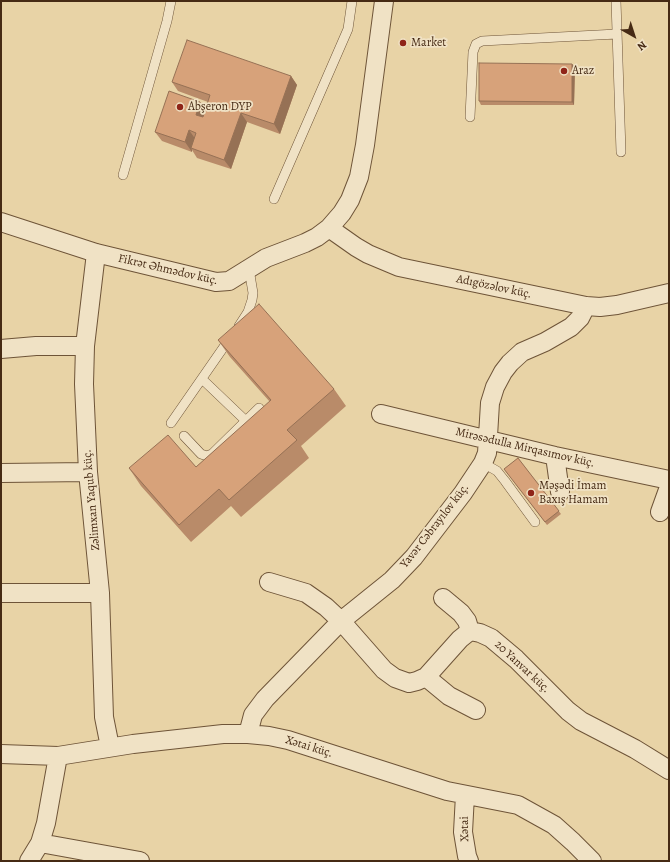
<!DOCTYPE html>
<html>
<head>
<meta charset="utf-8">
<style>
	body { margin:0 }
	#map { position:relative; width:670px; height:862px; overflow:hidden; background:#e8d3a6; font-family:Alegreya,serif }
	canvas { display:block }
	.frame { position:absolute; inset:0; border:2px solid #462a14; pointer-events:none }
	.north { position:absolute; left:614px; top:16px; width:40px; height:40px; -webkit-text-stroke:3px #f0e2c5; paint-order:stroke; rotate:141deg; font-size:11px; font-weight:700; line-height:16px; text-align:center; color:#462a14 }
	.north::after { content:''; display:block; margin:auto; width:14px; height:18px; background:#462a14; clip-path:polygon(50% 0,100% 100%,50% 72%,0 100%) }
</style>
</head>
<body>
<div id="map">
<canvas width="670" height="862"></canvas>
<div class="frame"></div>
<div class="north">N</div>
</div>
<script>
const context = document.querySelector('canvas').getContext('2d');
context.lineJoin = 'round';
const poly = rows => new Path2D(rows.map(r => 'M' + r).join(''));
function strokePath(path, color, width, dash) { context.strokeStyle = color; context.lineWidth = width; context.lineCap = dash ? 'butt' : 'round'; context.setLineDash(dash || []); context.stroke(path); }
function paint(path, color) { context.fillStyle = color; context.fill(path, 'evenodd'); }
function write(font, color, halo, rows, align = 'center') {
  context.font = font + ' Alegreya,serif'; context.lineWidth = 3.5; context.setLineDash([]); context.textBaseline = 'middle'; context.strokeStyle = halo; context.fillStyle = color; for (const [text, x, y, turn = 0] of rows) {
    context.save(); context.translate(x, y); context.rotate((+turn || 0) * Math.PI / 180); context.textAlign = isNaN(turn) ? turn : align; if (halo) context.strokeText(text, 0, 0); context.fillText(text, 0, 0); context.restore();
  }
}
const lane = poly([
	[616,1,621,152],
	[470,117,473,52,476,44,482,41,617,34],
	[123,175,167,21,171,1],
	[274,199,348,29,352,1],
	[239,326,248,312,252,300,253,293,249,269],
	[202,379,246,421],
	[171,423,230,338],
	[184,436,201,454,207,456,212,454,259,408],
	[483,463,497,471,505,481,535,522]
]);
const street = poly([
	[1,222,96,253,216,282,229,281,266,258,305,243,317,237,329,228,342,213,350,200,359,177,365,145,384,1],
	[329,228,356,247,368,254,399,267,586,306,600,307,617,305,669,293],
	[96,253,85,346,84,384,88,472,100,593,104,717,110,747],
	[1,349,36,346,85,346],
	[381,414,555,456,669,480],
	[555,456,560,492],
	[1,473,88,472],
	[660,512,669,487],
	[269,582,306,593,326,607,341,621,384,670,395,678,409,683,417,681,426,677,460,639,470,631,480,633,491,638,516,659,568,711,581,721,635,749,669,770],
	[1,593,100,593],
	[443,598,461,613,467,621,470,631],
	[426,677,449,696,476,710],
	[248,734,253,715,265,699,341,621,392,580,414,557,463,493,483,463,487,453,490,403,495,387,503,372,510,363,522,352,545,342,571,327,580,318,586,306],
	[1,754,58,756,133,744,223,734,248,734,269,736,288,740,447,791,518,805,554,825,573,842,592,861],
	[465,795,463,832,467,856,469,861],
	[40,843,140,861],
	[29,861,40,843,46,823,58,756]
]);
const wall = poly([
	[572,64,575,67,574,105,481,105,479,101],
	[291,76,297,85,280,134,247,122,231,169,197,158,192,150,192,152,162,141,155,132,200,102,205,110,208,102,178,91,172,82],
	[218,340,334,389,346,406,301,446,309,458,241,517,231,506,191,542,141,486,129,468,196,467,270,402,230,357],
	[518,458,561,514,547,525,504,469]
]);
const shadedWall = poly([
	[572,64,575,67,574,105,572,102],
	[291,76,297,85,280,134,274,124],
	[200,102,207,112,202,124,196,115],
	[241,113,247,122,231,169,224,160],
	[189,130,196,140,191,148,192,150,192,152,185,142]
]);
const building = poly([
	[187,40,291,76,274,124,241,113,224,160,191,148,196,133,189,130,185,142,155,132,169,91,200,102,196,115,203,117,210,95,172,82,187,40],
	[479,63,572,64,572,102,479,101,479,63],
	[259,304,334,389,287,430,297,440,229,500,219,489,179,525,129,468,168,435,196,467,271,400,218,340,259,304],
	[518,458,559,511,545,522,504,469,518,458]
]);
const markers = [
	[403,43,4,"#8f2418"],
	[564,71,4,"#8f2418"],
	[180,107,4,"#8f2418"],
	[531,493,4,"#8f2418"]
];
const poiNames = [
	["Market",411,43],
	["Araz",572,71],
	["Abşeron DYP",188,107],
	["Məşədi İmam",539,486],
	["Baxış Hamam",539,500]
];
const streetNames = [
	["Fikrət Əhmədov küç.",168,270,13],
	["Adıgözəlov küç.",494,287,12],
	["Mirəsədulla Mirqasımov küç.",525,448,13],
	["Zəlimxan Yaqub küç.",92,500,-95],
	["Yavər Cəbrayılov küç.",435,526,-52],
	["20 Yanvar küç.",522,667,43],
	["Xətai küç.",309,747,17],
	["Xətai",465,829,-91]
];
strokePath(lane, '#6e5438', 10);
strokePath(street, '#6e5438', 20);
strokePath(lane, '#f0e2c5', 9);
strokePath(street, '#f0e2c5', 18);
paint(wall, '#b98b69');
paint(shadedWall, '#967155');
paint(building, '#d7a27a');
strokePath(building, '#967155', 1);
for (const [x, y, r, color] of markers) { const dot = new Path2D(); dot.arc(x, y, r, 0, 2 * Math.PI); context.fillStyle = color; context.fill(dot); strokePath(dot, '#f0e2c5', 1.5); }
write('12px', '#462a14', '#f0e2c5', poiNames, 'left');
write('12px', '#462a14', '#f0e2c5', streetNames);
</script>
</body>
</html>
